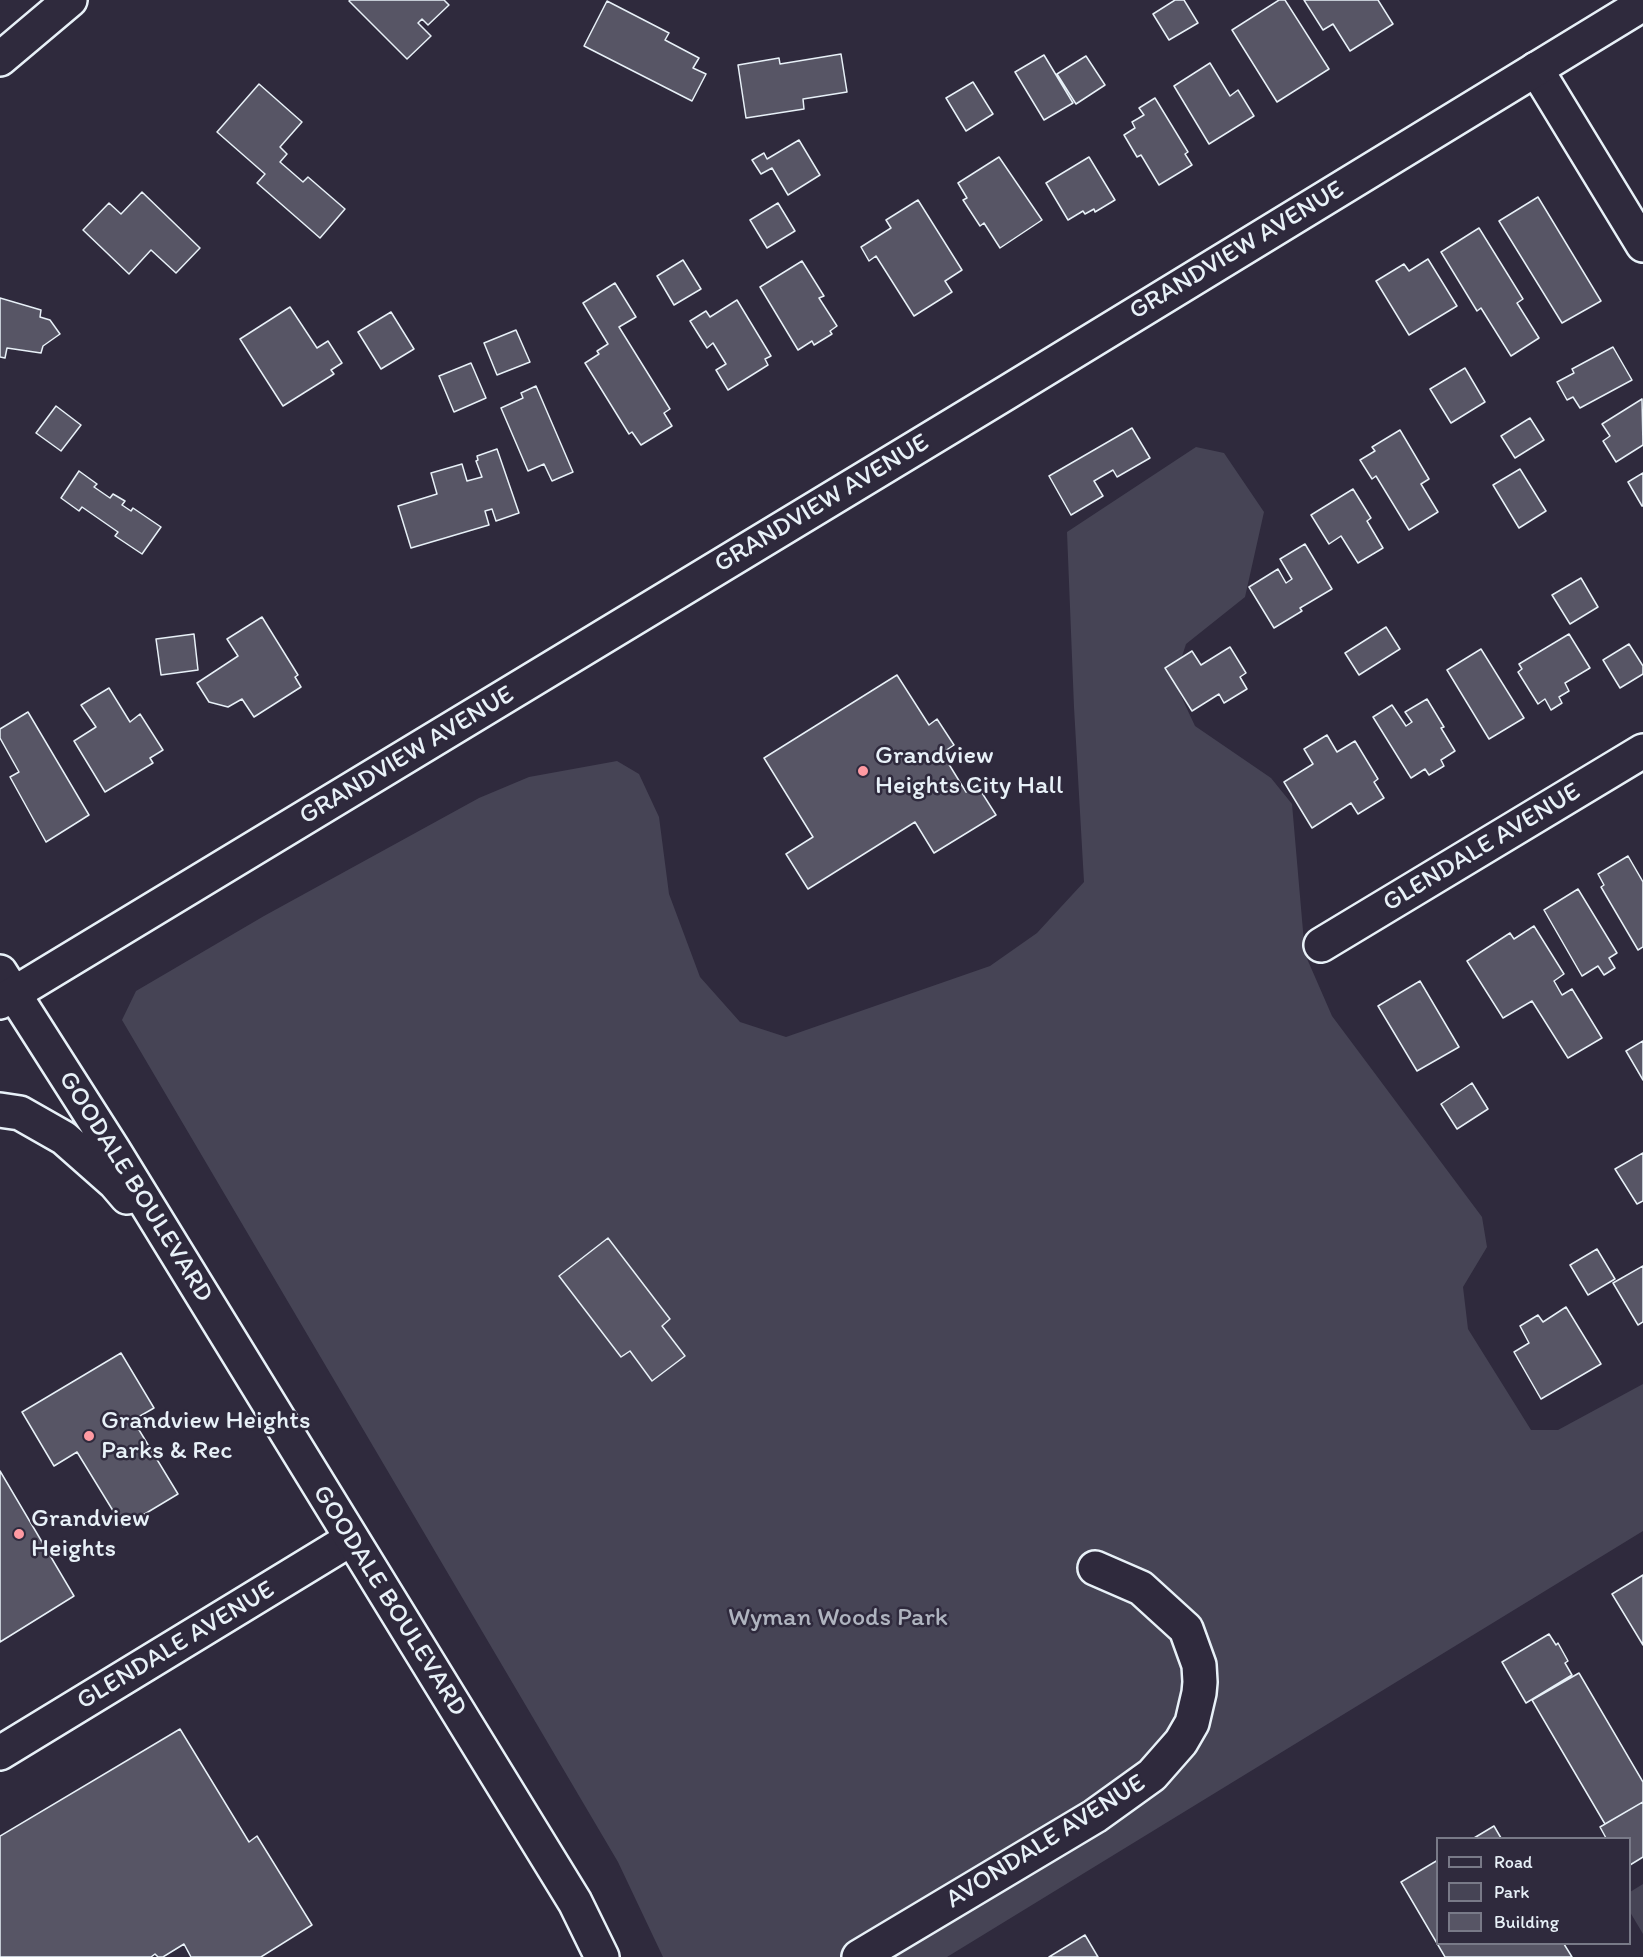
<!DOCTYPE html>
<html>
<head>
<meta charset="utf-8">
<style>
	body { margin:0 }
	#map { position:relative; width:1643px; height:1957px; overflow:hidden; background:#2f2a3d; font-family:Itim,sans-serif }
	canvas { display:block }
	.legend { position:absolute; left:1436px; top:1837px; width:195px; height:108px; box-sizing:border-box; background:#2f2a3d; border:2px solid #797a88; margin:0; padding:8px 10px; list-style:none; font-size:18px; color:#e8f1f8 }
	.legend li { display:flex; align-items:center; gap:12px; height:30px }
	.legend b { width:30px; border:2px solid #797a88 }
</style>
</head>
<body>
<div id="map">
<canvas width="1643" height="1957"></canvas>
<ul class="legend">
<li><b style="height:8px;background:#2f2a3d"></b>Road</li>
<li><b style="height:16px;background:#464455"></b>Park</li>
<li><b style="height:16px;background:#575565"></b>Building</li>
</ul>
</div>
<script>
const context = document.querySelector('canvas').getContext('2d');
context.lineJoin = 'round';
function paint(path, color) { context.fillStyle = color; context.fill(path, 'evenodd'); }
const poly = rows => new Path2D(rows.map(r => 'M' + r).join(''));
function strokePath(path, color, width, dash) { context.strokeStyle = color; context.lineWidth = width; context.lineCap = dash ? 'butt' : 'round'; context.setLineDash(dash || []); context.stroke(path); }
function write(font, color, halo, rows, align = 'center') {
  context.font = font + ' Itim,sans-serif'; context.lineWidth = 5; context.setLineDash([]); context.textBaseline = 'middle'; context.strokeStyle = halo; context.fillStyle = color; for (const [text, x, y, turn = 0] of rows) {
    context.save(); context.translate(x, y); context.rotate((+turn || 0) * Math.PI / 180); context.textAlign = isNaN(turn) ? turn : align; if (halo) context.strokeText(text, 0, 0); context.fillText(text, 0, 0); context.restore();
  }
}
const green = poly([
	[1196,447,1224,453,1264,512,1245,597,1186,644,1174,681,1195,726,1271,778,1292,804,1305,954,1332,1016,1482,1217,1487,1247,1463,1287,1468,1329,1531,1430,1558,1430,1643,1384,1643,1531,947,1957,663,1957,618,1862,122,1020,136,991,264,916,479,798,529,777,617,761,639,774,659,817,669,894,700,977,740,1022,786,1037,990,966,1037,933,1084,882,1074,707,1067,532],
	[1643,1884,1643,1934,1630,1912,1630,1892]
]);
const building = poly([
	[350,0,444,0,449,5,428,25,422,19,418,23,431,36,407,59,349,1,350,0],
	[1175,0,1184,0,1198,23,1169,40,1153,14,1175,0],
	[1279,0,1285,0,1329,69,1277,102,1232,30,1279,0],
	[1304,0,1378,0,1393,24,1350,51,1333,24,1323,30,1304,0],
	[607,1,669,33,665,40,699,58,693,68,706,74,692,101,584,46,607,1],
	[841,54,847,92,803,99,804,109,746,118,738,65,779,58,780,64,841,54],
	[1044,55,1073,103,1044,120,1015,72,1044,55],
	[1086,56,1105,85,1076,104,1057,74,1086,56],
	[1210,63,1230,96,1238,90,1254,116,1209,144,1174,86,1210,63],
	[973,82,993,114,966,131,946,98,973,82],
	[259,84,302,122,280,147,287,154,280,162,303,182,308,177,345,209,320,238,257,183,265,174,217,132,259,84],
	[1155,98,1188,152,1185,154,1192,165,1159,185,1141,155,1137,157,1124,135,1135,128,1132,122,1144,115,1139,108,1155,98],
	[799,140,820,175,788,195,772,168,761,174,752,160,764,153,767,159,799,140],
	[999,157,1042,220,1000,248,984,223,980,226,963,200,967,198,958,183,999,157],
	[1089,157,1115,200,1095,212,1094,209,1085,214,1083,211,1068,220,1046,183,1089,157],
	[142,192,200,248,176,273,151,250,129,274,83,230,109,203,121,214,142,192],
	[1538,197,1601,301,1562,323,1499,221,1538,197],
	[918,200,962,270,945,281,952,292,914,316,876,256,869,261,861,247,891,228,886,220,918,200],
	[778,203,795,231,767,248,750,220,778,203],
	[1479,228,1523,299,1517,303,1539,338,1511,356,1481,308,1477,311,1441,252,1479,228],
	[1428,259,1457,306,1409,335,1376,281,1404,264,1409,271,1428,259],
	[683,260,701,289,674,305,657,276,683,260],
	[802,261,824,296,819,298,837,326,830,331,832,334,814,345,812,341,798,350,760,287,802,261],
	[615,283,636,317,619,327,670,409,664,413,672,426,641,445,632,432,629,434,585,363,599,354,597,351,608,344,583,303,615,283],
	[0,298,41,310,40,317,50,320,60,334,43,346,41,353,7,348,5,358,0,357,0,298],
	[737,300,771,356,765,359,768,365,728,390,716,370,726,364,713,343,707,348,690,321,706,311,710,317,737,300],
	[290,307,317,348,328,341,342,363,331,370,334,374,283,406,240,339,290,307],
	[391,312,414,349,381,369,358,332,391,312],
	[516,330,530,362,497,375,484,343,516,330],
	[1613,347,1632,380,1580,408,1573,397,1567,400,1557,382,1574,373,1572,369,1613,347],
	[471,363,486,398,454,412,439,376,471,363],
	[1465,368,1485,402,1451,423,1430,389,1465,368],
	[536,386,573,472,552,481,544,464,528,471,501,408,523,398,521,393,536,386],
	[1642,399,1643,445,1616,462,1603,441,1610,436,1602,424,1642,399],
	[56,406,81,425,61,451,36,433,56,406],
	[1530,418,1544,440,1515,458,1501,436,1530,418],
	[1132,428,1150,458,1117,477,1113,470,1094,481,1103,496,1071,515,1049,476,1132,428],
	[1400,430,1429,479,1421,484,1438,512,1409,530,1376,476,1372,479,1360,460,1375,451,1372,447,1400,430],
	[497,449,519,513,496,521,492,509,485,511,489,525,411,548,398,506,437,494,431,473,462,464,467,481,482,477,476,461,478,460,477,456,497,449],
	[1520,469,1546,511,1519,528,1493,485,1520,469],
	[79,471,97,484,94,487,110,498,113,494,125,501,122,505,131,511,133,508,161,527,142,554,115,536,118,532,82,507,79,511,61,498,79,471],
	[1643,473,1643,506,1642,506,1628,482,1643,473],
	[1353,489,1371,518,1367,521,1383,548,1358,563,1341,536,1329,544,1311,515,1353,489],
	[1305,544,1332,589,1300,608,1302,611,1274,628,1249,587,1278,569,1286,583,1292,579,1280,559,1305,544],
	[1581,578,1598,607,1570,624,1552,595,1581,578],
	[262,617,298,675,295,677,301,687,254,717,242,699,228,707,209,702,197,683,238,656,227,639,262,617],
	[1386,627,1400,649,1359,675,1345,653,1386,627],
	[194,634,198,670,161,675,156,639,194,634],
	[1569,634,1590,668,1565,683,1569,691,1559,697,1562,703,1551,710,1545,699,1538,704,1518,672,1522,669,1519,664,1569,634],
	[1629,644,1643,666,1643,674,1620,688,1603,660,1629,644],
	[1230,647,1246,673,1240,677,1247,689,1224,703,1219,694,1192,711,1165,668,1192,651,1201,665,1230,647],
	[1481,649,1524,718,1489,739,1447,670,1481,649],
	[897,675,929,725,937,719,954,745,942,753,966,792,977,785,996,815,934,853,915,822,808,889,786,854,813,837,764,758,897,675],
	[109,688,130,722,140,714,163,750,150,758,153,763,105,792,74,741,96,727,81,705,109,688],
	[1427,699,1444,727,1441,728,1455,751,1441,760,1444,766,1429,775,1425,769,1411,778,1373,717,1392,705,1406,726,1412,722,1405,712,1427,699],
	[28,712,89,815,46,842,10,777,19,772,0,738,0,729,28,712],
	[1327,735,1337,752,1355,741,1378,779,1374,782,1384,798,1358,814,1351,803,1312,828,1284,782,1313,764,1304,749,1327,735],
	[1628,856,1643,882,1643,947,1638,950,1601,887,1604,885,1598,874,1628,856],
	[1578,889,1617,953,1609,958,1615,968,1604,975,1598,966,1582,976,1544,910,1578,889],
	[1534,926,1564,974,1554,981,1562,995,1572,989,1602,1038,1568,1058,1532,1001,1503,1018,1467,961,1510,933,1514,939,1534,926],
	[1420,981,1459,1047,1417,1071,1378,1006,1420,981],
	[1643,1041,1643,1080,1626,1051,1643,1041],
	[1472,1083,1488,1109,1457,1129,1441,1104,1472,1083],
	[1643,1153,1643,1201,1637,1204,1615,1169,1643,1153],
	[608,1238,670,1319,662,1326,685,1356,652,1381,630,1351,621,1357,559,1276,608,1238],
	[1597,1249,1615,1279,1588,1295,1570,1265,1597,1249],
	[1643,1266,1643,1322,1638,1325,1613,1283,1643,1266],
	[1566,1307,1601,1364,1541,1399,1514,1352,1529,1343,1520,1326,1538,1315,1543,1322,1566,1307],
	[121,1353,154,1408,133,1420,178,1494,123,1527,77,1452,54,1466,22,1412,121,1353],
	[0,1471,74,1596,0,1642,0,1471],
	[1643,1575,1643,1645,1612,1594,1643,1575],
	[1549,1634,1556,1645,1558,1643,1568,1661,1565,1663,1572,1675,1526,1703,1502,1662,1549,1634],
	[1579,1673,1643,1782,1643,1802,1605,1824,1532,1700,1579,1673],
	[180,1729,249,1842,257,1836,312,1925,261,1957,191,1957,184,1944,163,1957,158,1957,155,1954,151,1957,0,1957,0,1836,180,1729],
	[1643,1802,1643,1857,1630,1865,1630,1838,1606,1838,1600,1827,1643,1802],
	[1494,1826,1501,1838,1474,1838,1494,1826],
	[1438,1860,1438,1944,1564,1944,1572,1957,1445,1957,1401,1882,1438,1860],
	[1085,1935,1098,1957,1049,1957,1085,1935]
]);
const minor = poly([
	[0,59,70,0],
	[1536,69,1643,245],
	[1321,945,1643,751],
	[0,972,14,994],
	[0,1753,351,1539],
	[859,1957,1095,1816,1152,1775,1181,1742,1192,1723,1199,1693,1200,1682,1199,1665,1186,1629,1141,1588,1095,1568]
]);
const major = poly([
	[14,994,114,1151,575,1902,602,1957],
	[0,1002,1006,393,1643,4],
	[0,1110,20,1113,64,1138,115,1183,127,1197]
]);
const markers = [
	[863,771,6,"#ff9aa2"],
	[89,1436,6,"#ff9aa2"],
	[19,1534,6,"#ff9aa2"]
];
const streetNames = [
	["GRANDVIEW AVENUE",1237,251,-31],
	["GRANDVIEW AVENUE",822,504,-31],
	["GRANDVIEW AVENUE",407,756,-31],
	["GLENDALE AVENUE",1482,848,-31],
	["GOODALE BOULEVARD",135,1187,58],
	["GOODALE BOULEVARD",389,1601,58],
	["GLENDALE AVENUE",176,1646,-31],
	["AVONDALE AVENUE",1046,1842,-32]
];
const poiNames = [
	["Grandview",875,756],
	["Heights City Hall",875,786],
	["Grandview Heights",101,1421],
	["Parks & Rec",101,1451],
	["Grandview",31,1519],
	["Heights",31,1549]
];
const parkNames = [
	["Wyman Woods Park",838,1618]
];
paint(green, '#464455');
paint(building, '#575565');
strokePath(building, '#e8f1f8', 1.5);
strokePath(minor, '#e8f1f8', 38);
strokePath(major, '#e8f1f8', 38);
strokePath(minor, '#2f2a3d', 33);
strokePath(major, '#2f2a3d', 33);
for (const [x, y, r, color] of markers) { const dot = new Path2D(); dot.arc(x, y, r, 0, 2 * Math.PI); context.fillStyle = color; context.fill(dot); strokePath(dot, '#2f2a3d', 2); }
write('26px', '#e8f1f8', '#2f2a3d', streetNames);
write('26px', '#e8f1f8', '#2f2a3d', poiNames, 'left');
write('26px', '#afb4bf', '#2f2a3d', parkNames);
</script>
</body>
</html>
